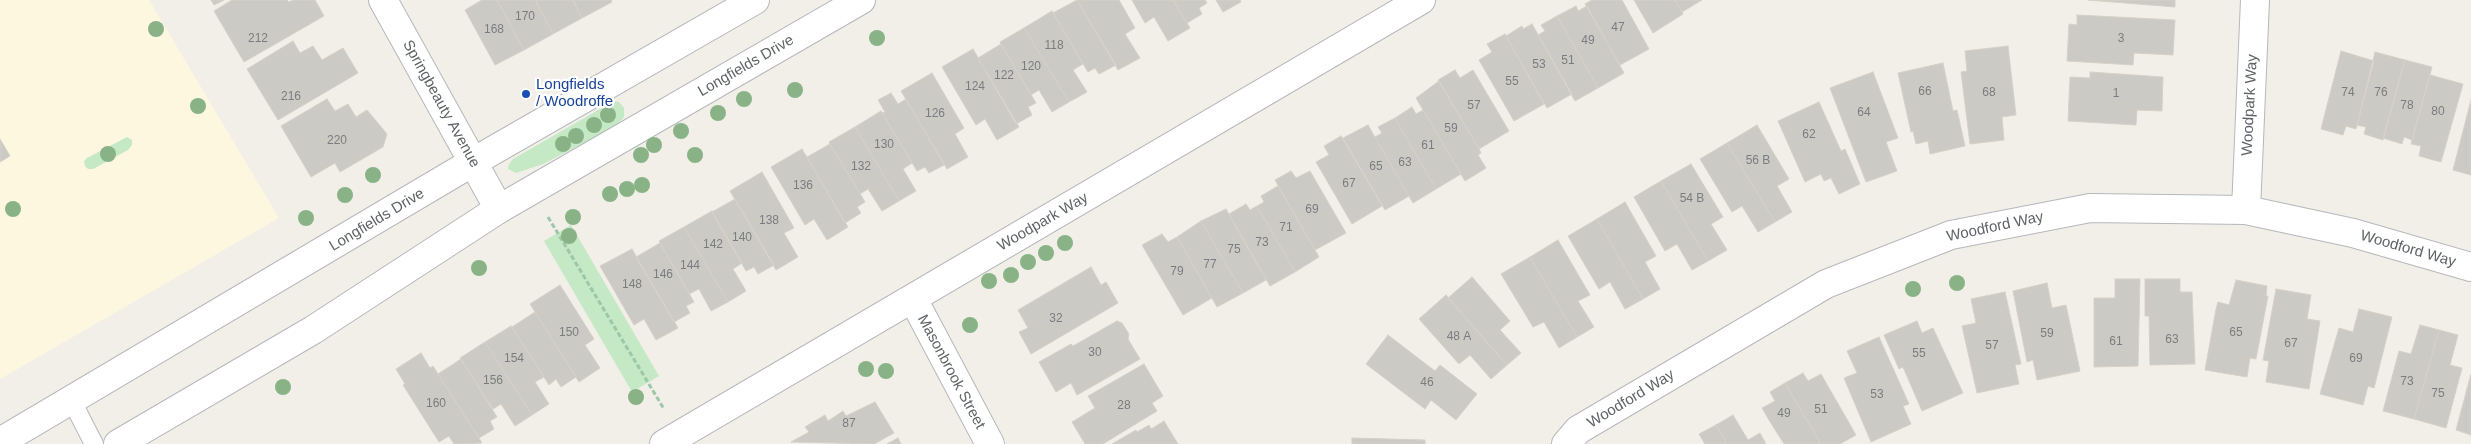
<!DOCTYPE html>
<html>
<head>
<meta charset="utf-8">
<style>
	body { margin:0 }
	canvas { display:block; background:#f1efe8 }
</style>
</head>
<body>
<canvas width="2471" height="444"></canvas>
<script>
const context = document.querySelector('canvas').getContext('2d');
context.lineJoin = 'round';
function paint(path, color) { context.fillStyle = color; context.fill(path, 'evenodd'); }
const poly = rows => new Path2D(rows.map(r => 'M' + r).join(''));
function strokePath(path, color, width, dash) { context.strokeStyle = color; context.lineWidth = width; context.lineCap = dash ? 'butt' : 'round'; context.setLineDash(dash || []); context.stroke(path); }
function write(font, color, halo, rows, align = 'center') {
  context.font = font + ' Arial,sans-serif'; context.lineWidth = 4.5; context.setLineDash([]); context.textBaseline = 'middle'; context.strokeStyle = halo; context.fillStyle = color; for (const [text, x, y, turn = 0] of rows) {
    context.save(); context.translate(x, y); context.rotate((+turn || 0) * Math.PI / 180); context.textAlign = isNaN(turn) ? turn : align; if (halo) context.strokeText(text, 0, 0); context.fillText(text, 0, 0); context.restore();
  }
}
const commercial = poly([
	[0,0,149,0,279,218,0,379]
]);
const green = poly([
	[614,101,619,102,624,108,624,117,615,127,543,164,516,173,508,169,509,164,513,159],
	[127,137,132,140,132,145,128,150,93,169,88,169,85,166,84,161,87,158],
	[571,225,659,376,632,392,544,241]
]);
const building = poly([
	[211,0,224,0,214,5,211,0],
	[232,0,287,0,289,2,293,0,315,0,324,16,244,62,214,11,232,0],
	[482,0,497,0,524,50,495,65,465,10,482,0],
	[497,0,535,0,553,34,524,50,497,0],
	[535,0,573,0,582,18,553,34,535,0],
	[573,0,611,0,612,2,582,18,573,0],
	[1077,0,1116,65,1099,74,1095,68,1088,72,1053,13,1077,0],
	[1077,0,1119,0,1135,28,1125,34,1140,58,1118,70,1077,0],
	[1132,0,1173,0,1190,28,1168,41,1154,17,1145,23,1132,0],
	[1173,0,1205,0,1207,3,1199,8,1202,14,1187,23,1173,0],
	[1216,0,1240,0,1241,2,1223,12,1216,0],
	[1592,0,1622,0,1649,49,1620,65,1585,4,1592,0],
	[1634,0,1675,0,1683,14,1653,33,1634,0],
	[1675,0,1702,0,1682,12,1675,0],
	[2088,0,2175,0,2175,7,2088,0],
	[1576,6,1578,11,1587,6,1624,73,1598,88,1557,16,1576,6],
	[1052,11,1083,64,1073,70,1087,92,1069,102,1024,28,1052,11],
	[2077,15,2175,20,2173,55,2134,53,2133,65,2067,61,2069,24,2077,25,2077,15],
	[1557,16,1598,88,1575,101,1538,35,1545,31,1541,25,1557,16],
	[1532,24,1572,94,1547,108,1506,36,1522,26,1523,29,1532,24],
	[1024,28,1069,102,1052,112,1039,90,1031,95,1000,42,1024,28],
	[1505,34,1544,104,1514,121,1479,60,1492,52,1487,44,1505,34],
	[293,41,300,53,313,46,322,60,343,48,358,73,278,120,247,69,293,41],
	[1001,44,1036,103,1028,107,1032,115,1016,124,978,58,1001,44],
	[2008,46,2016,115,2002,117,2004,140,1970,144,1961,72,1967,71,1965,51,2008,46],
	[973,49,1019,127,997,140,985,119,976,125,942,67,973,49],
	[2341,51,2374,61,2356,129,2346,126,2343,135,2321,129,2341,51],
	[2375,52,2405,60,2383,140,2364,134,2366,127,2357,125,2375,52],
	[2405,60,2432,67,2412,140,2404,137,2402,144,2383,138,2405,60],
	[1943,63,1953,111,1957,110,1965,146,1930,154,1928,141,1916,144,1913,131,1911,132,1898,73,1943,63],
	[1455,70,1460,78,1473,70,1509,131,1479,149,1438,80,1455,70],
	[1873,72,1898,138,1886,142,1897,171,1866,182,1830,88,1873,72],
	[2090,72,2163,77,2162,111,2137,110,2136,125,2068,121,2070,77,2090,78,2090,72],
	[932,73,964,128,955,134,968,157,947,169,901,91,932,73],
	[2430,75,2463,84,2441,162,2419,156,2421,146,2411,144,2430,75],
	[1439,81,1479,149,1481,153,1478,155,1486,168,1465,181,1416,98,1439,81],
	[891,93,898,104,906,99,944,165,929,173,925,167,917,171,882,113,885,112,878,100,891,93],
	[327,99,335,111,348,104,356,117,367,110,387,134,383,147,340,172,335,163,311,177,281,126,327,99],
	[2471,100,2471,175,2453,170,2471,100],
	[1819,102,1841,151,1845,149,1860,184,1839,194,1831,178,1824,181,1821,174,1805,182,1778,121,1819,102],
	[1412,107,1416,114,1423,110,1461,174,1436,189,1395,118,1412,107],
	[881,111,912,163,903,169,916,191,899,201,855,127,881,111],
	[1395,118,1436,189,1413,203,1375,137,1382,133,1378,127,1395,118],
	[1368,125,1409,196,1385,210,1343,138,1368,125],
	[1757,125,1789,179,1777,186,1792,212,1775,222,1727,143,1757,125],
	[855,127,899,201,882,211,868,189,860,194,829,142,855,127],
	[1341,136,1382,206,1352,224,1316,162,1329,155,1324,146,1341,136],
	[0,139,10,156,0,162,0,139],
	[1727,143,1775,222,1758,232,1742,206,1732,212,1700,159,1727,143],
	[830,144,865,202,857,207,861,213,845,223,807,157,830,144],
	[802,149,848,227,827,240,814,219,805,225,771,167,802,149],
	[1691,164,1723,217,1711,224,1727,250,1708,261,1661,181,1691,164],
	[1291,171,1296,178,1310,171,1346,233,1315,250,1275,180,1291,171],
	[762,172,794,228,784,233,798,257,776,270,730,191,762,172],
	[1661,181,1708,261,1692,270,1677,244,1665,251,1634,197,1661,181],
	[1278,186,1319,257,1295,272,1257,206,1264,202,1261,196,1278,186],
	[735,199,774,265,758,274,754,267,746,271,712,212,735,199],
	[1625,202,1656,256,1645,262,1660,289,1643,299,1597,219,1625,202],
	[1246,204,1250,210,1257,206,1295,272,1270,286,1229,214,1246,204],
	[1226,209,1266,280,1243,293,1201,221,1226,209],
	[712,211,742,263,733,269,746,291,728,302,684,227,712,211],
	[1597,219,1643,299,1625,309,1610,282,1599,289,1568,236,1597,219],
	[1201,221,1243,293,1217,307,1177,237,1201,221],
	[684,227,728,302,711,311,699,289,689,294,659,241,684,227],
	[1162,234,1168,242,1177,237,1212,298,1183,315,1142,245,1162,234],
	[1558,240,1590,295,1578,301,1594,327,1577,337,1530,257,1558,240],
	[660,243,694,302,686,306,690,313,674,322,636,257,660,243],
	[632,249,678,328,656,340,644,319,634,325,600,266,632,249],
	[1530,257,1577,337,1559,348,1544,322,1533,327,1501,274,1530,257],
	[1091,267,1101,285,1106,282,1118,303,1031,354,1019,332,1028,328,1018,310,1091,267],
	[1472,277,1510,321,1500,330,1521,353,1507,365,1448,298,1472,277],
	[2115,279,2140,279,2138,366,2094,367,2094,298,2115,298,2115,279],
	[2145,279,2180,279,2180,292,2192,292,2195,364,2150,365,2149,316,2145,316,2145,279],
	[2236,280,2267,286,2266,296,2268,296,2256,359,2250,358,2247,377,2205,370,2216,309,2218,302,2229,305,2236,280],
	[2047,283,2052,308,2066,305,2080,371,2037,380,2033,360,2027,362,2013,291,2047,283],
	[560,285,594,339,585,345,600,368,579,382,530,304,560,285],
	[2276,289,2311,295,2307,319,2320,321,2309,389,2266,382,2269,361,2263,360,2276,289],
	[2005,292,2021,364,2015,365,2019,384,1977,393,1962,326,1976,323,1971,299,2005,292],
	[1446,295,1507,365,1491,379,1470,355,1459,364,1419,319,1446,295],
	[2359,309,2392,317,2374,388,2368,386,2363,405,2320,394,2339,328,2353,332,2359,309],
	[535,312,576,377,561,387,556,379,549,385,512,327,535,312],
	[1117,321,1122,323,1129,334,1128,339,1140,359,1077,395,1071,383,1056,392,1039,362,1071,344,1073,346,1117,321],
	[1917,321,1922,333,1933,328,1963,393,1922,411,1903,367,1899,369,1884,335,1917,321],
	[2420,325,2439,330,2414,419,2383,411,2399,351,2411,354,2420,325],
	[511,326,544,377,535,382,549,404,532,415,485,342,511,326],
	[2439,330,2458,335,2450,365,2462,368,2446,428,2414,419,2439,330],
	[1388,335,1435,371,1440,365,1477,394,1456,420,1431,400,1425,409,1366,364,1388,335],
	[1879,337,1909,404,1903,406,1911,424,1871,442,1844,378,1857,373,1847,351,1879,337],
	[485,342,532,415,515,426,501,404,493,409,460,358,485,342],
	[421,353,430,368,433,366,482,443,454,444,449,436,439,442,403,385,405,384,396,369,421,353],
	[461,359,497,417,490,421,494,429,479,438,438,374,461,359],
	[1144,364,1163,396,1152,403,1157,411,1103,444,1085,444,1072,422,1095,408,1088,396,1144,364],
	[1803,373,1808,381,1821,374,1856,435,1840,444,1821,444,1785,383,1803,373],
	[2471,374,2471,435,2456,430,2471,374],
	[1785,383,1821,444,1784,444,1769,420,1762,408,1775,401,1770,392,1785,383],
	[875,402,894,433,874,444,791,442,809,432,805,427,825,415,828,421,843,411,846,416,875,402],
	[1733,415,1748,440,1760,433,1766,444,1727,444,1716,425,1733,415],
	[1164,421,1178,444,1112,444,1136,430,1137,432,1149,425,1151,429,1164,421],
	[1716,425,1727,444,1705,444,1699,434,1716,425],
	[898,438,901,444,887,444,898,438],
	[1352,438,1425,440,1425,444,1352,444,1352,438]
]);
const path = poly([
	[548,217,664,409]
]);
const service = poly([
	[72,401,94,444]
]);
const minor = poly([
	[383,0,499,209],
	[2246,210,2255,0],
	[913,299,990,444],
	[664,444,1421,0],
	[1566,444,1578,430,1826,284,1951,235,2090,208,2246,210,2353,233,2471,267]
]);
const tertiary = poly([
	[0,442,473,162,755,0],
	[118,444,313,330,499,209,861,0]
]);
const trees = [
	[156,29],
	[877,38],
	[795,90],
	[744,99],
	[198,106],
	[718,113],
	[608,115],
	[594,125],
	[681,131],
	[576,136],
	[563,144],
	[654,145],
	[108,154],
	[641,155],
	[695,155],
	[373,175],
	[642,185],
	[627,189],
	[610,194],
	[345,195],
	[13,209],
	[573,217],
	[306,218],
	[569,236],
	[1065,243],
	[1046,253],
	[1028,262],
	[479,268],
	[1011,275],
	[989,281],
	[1957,283],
	[1913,289],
	[970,325],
	[866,369],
	[886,371],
	[283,387],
	[636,397]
];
const markers = [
	[526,94,5,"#1a4fb4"]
];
const numberNames = [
	["170",525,17],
	["47",1618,28],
	["168",494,30],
	["212",258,39],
	["3",2121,39],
	["49",1588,41],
	["118",1054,46],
	["51",1568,61],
	["53",1539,65],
	["120",1031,67],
	["122",1004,76],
	["55",1512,82],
	["124",975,87],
	["66",1925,92],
	["68",1989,93],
	["74",2348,93],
	["76",2381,93],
	["1",2116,94],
	["216",291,97],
	["57",1474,106],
	["78",2407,106],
	["80",2438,112],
	["64",1864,113],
	["126",935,114],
	["59",1451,129],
	["62",1809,135],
	["220",337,141],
	["130",884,145],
	["61",1428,146],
	["56 B",1758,161],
	["63",1405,163],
	["132",861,167],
	["65",1376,167],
	["67",1349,184],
	["136",803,186],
	["54 B",1692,199],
	["69",1312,210],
	["138",769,221],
	["71",1286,228],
	["140",742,238],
	["73",1262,243],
	["142",713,245],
	["75",1234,250],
	["77",1210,265],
	["144",690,266],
	["79",1177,272],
	["146",663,275],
	["148",632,285],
	["32",1056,319],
	["150",569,333],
	["65",2236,333],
	["59",2047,334],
	["48 A",1459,337],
	["63",2172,340],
	["61",2116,342],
	["67",2291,344],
	["57",1992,346],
	["30",1095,353],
	["55",1919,354],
	["154",514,359],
	["69",2356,359],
	["156",493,381],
	["73",2407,382],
	["46",1427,383],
	["75",2438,394],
	["53",1877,395],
	["160",436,404],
	["28",1124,406],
	["51",1821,410],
	["49",1784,414],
	["87",849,424]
];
const streetNames = [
	["Longfields Drive",746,66,-30],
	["Springbeauty Avenue",441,104,61],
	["Woodpark Way",2250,105,-87],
	["Longfields Drive",377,220,-31],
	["Woodpark Way",1043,222,-30],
	["Woodford Way",1995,227,-12],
	["Woodford Way",2408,249,16],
	["Masonbrook Street",951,372,62],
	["Woodford Way",1631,399,-31]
];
const transitNames = [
	["Longfields",536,85],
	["/ Woodroffe",536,102]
];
paint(commercial, '#fef7e0');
paint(green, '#c5e8c5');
paint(building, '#cccac5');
strokePath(building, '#d6d1c6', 1);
strokePath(service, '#b5b8bc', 20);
strokePath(minor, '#b5b8bc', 30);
strokePath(tertiary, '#b5b8bc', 30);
strokePath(path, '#9cc7a9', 3, [5, 2.5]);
strokePath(service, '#fff', 18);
strokePath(minor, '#fff', 28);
strokePath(tertiary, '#fff', 28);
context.fillStyle = '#89b387';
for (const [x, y] of trees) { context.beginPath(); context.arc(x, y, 8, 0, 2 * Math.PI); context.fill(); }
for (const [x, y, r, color] of markers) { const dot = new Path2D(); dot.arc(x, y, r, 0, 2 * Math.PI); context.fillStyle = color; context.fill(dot); strokePath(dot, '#fff', 2); }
write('12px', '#7a7d7f', null, numberNames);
write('15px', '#5f6368', '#fff', streetNames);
write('15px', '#164399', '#fff', transitNames, 'left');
</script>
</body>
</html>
